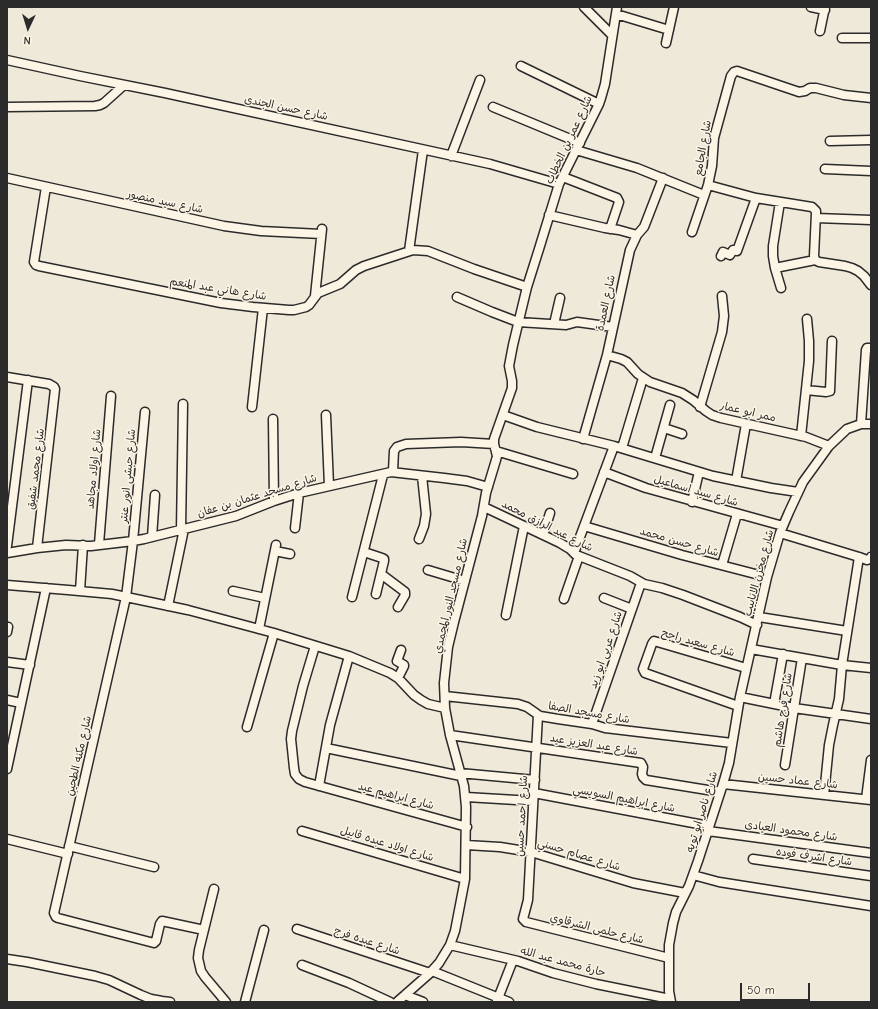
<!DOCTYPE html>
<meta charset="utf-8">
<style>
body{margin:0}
#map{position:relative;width:878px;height:1009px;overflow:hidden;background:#efe9da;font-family:"Comic Neue",sans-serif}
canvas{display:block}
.frame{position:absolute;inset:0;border:8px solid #2b2b2b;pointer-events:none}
.north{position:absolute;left:8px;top:8px;width:40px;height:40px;-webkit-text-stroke:3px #fcf5e5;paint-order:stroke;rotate:184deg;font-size:11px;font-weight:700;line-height:16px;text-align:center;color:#2b2b2b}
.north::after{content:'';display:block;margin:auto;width:14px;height:18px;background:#2b2b2b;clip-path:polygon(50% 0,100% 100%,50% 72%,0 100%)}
.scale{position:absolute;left:740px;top:983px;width:70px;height:18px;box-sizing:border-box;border:2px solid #2b2b2b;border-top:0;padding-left:5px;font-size:12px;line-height:14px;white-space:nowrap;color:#2b2b2b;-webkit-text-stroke:3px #fcf5e5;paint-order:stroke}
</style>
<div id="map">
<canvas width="878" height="1009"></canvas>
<div class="frame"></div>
<div class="north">N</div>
<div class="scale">50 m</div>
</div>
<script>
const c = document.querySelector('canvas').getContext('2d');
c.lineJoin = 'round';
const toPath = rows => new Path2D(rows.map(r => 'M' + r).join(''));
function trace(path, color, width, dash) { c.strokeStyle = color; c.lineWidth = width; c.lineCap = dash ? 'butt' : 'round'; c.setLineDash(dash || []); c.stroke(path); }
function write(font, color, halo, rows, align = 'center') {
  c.font = font + ' "Comic Neue","Playpen Sans Arabic",sans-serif'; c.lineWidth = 3; c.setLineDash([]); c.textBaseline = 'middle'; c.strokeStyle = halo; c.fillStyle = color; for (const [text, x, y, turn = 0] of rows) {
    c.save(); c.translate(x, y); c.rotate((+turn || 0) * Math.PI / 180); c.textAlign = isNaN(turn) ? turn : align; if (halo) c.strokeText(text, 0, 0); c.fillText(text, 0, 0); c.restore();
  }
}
const minor = toPath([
 [584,7,612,35],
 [811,7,825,10],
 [616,14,669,30],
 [820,31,825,7],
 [842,38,871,38],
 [666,43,674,7],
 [7,60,80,76,165,93,490,164,559,184],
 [521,66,599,104],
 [7,107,95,106,100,105,104,103,124,85],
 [493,107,580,143],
 [830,141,871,140],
 [576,150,637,168,704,195],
 [451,156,480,80],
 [825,169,871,171],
 [563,177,617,198,619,202,610,229],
 [7,178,224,226,261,231,321,234],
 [708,185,756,198,812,207,816,211,816,213,814,256,815,260,819,262,845,266,852,268,858,271,864,276,871,285],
 [46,187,34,262,36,265,39,266,221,303,253,307,289,310,294,310,306,307,309,305,318,293,340,284,356,270,364,266,413,250,428,251,474,269,527,287],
 [780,202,773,246,773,256,775,268,781,288],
 [549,215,605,228,619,230,637,235],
 [816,218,871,220],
 [692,232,708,185,712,166,714,138,731,76,734,72,737,71,799,92,805,91,810,88,816,88,844,95,871,98],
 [409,251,423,150],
 [721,256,723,252,730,255,733,250,737,251,756,198],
 [775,268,815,260],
 [315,296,322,229],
 [457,297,492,312,518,322,566,325,577,322,613,327],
 [554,324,560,298],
 [607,355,621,359,627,362,638,374,650,382,682,393,693,400,706,411,712,415,721,418,806,437,829,446],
 [7,377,49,384,54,387,55,389,37,548],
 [806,390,826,392,830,391,832,341],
 [252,407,263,308],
 [700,407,722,332,724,316,722,296],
 [145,412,133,541,126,597,54,913,56,917,58,918,154,943,156,941,160,924,162,921,204,930],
 [326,415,329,486],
 [503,415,537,427,614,446,713,476,771,488,798,492],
 [273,419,274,501],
 [861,424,866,350,867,348,871,348],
 [664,428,682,434],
 [801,436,809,361,809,341,807,319],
 [583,439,607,355,630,250,637,235,644,227,646,222,663,178],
 [622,448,643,378],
 [496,451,573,474],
 [655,458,670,405],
 [391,472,393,471,394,451,397,447,406,444,461,442,494,444],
 [604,472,646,488,783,526],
 [736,481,746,424],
 [692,502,699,472],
 [484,507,560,543,570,549,576,555,579,556,630,576,644,584,662,588,683,595,740,617,757,625],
 [584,526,682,555,767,577],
 [295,528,299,493],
 [181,530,183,404],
 [780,533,859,557,867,560,870,559,871,557],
 [543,535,550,513],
 [152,537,155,495],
 [419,539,424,526,426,514,422,476],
 [99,544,111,396],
 [7,546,28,380],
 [275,551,290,554],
 [364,552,382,558,384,559,384,561,376,594],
 [7,553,37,548,66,545,91,546,133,541,144,539,236,516,274,501,299,493,391,472,444,478,467,481,488,487],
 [574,553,614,446],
 [722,565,737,514],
 [428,570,465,581],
 [381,574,405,592,405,595,398,607],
 [7,585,68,590,112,594,188,610,274,633,349,656,390,673,398,678,414,695,421,700,428,704,445,708],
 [80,591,83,545],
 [233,591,265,598],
 [352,597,383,475],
 [604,598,632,609],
 [564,599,579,556],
 [168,606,184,529],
 [506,615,524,526],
 [759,617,847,631],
 [259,629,276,545],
 [7,632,8,627],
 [315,646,303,686,292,731,291,739,294,768,295,774,299,779,305,782,467,827],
 [751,649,842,665,871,668],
 [7,662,30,665],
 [398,678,404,666,404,665,397,661,401,650],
 [445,696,518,704,527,707,537,714,540,716,558,719,592,724,605,728,732,743],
 [740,697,794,708,871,719],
 [7,700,21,703],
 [774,704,783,654],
 [738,706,645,673,643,669,652,644,654,641,746,668],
 [538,715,528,900,523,919,526,922,669,958],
 [592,724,641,583],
 [247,727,274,633],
 [450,735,641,763,643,767,642,774,643,777,646,780,720,792],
 [326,748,461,776],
 [785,765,802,658],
 [7,769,46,588],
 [460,773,535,780],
 [723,784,871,800],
 [319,786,330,725,349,656],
 [534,793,709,826],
 [824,795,829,745,833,725,839,699,842,665,859,557],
 [466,797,533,801],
 [866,799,871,760],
 [302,831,465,879],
 [708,831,871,853],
 [7,839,68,854],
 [466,845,500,847,531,852,633,883,685,893],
 [69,846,154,867],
 [753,859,871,876],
 [693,875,719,882,871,906],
 [214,889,199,950,198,958,201,971,205,977,226,1002],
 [297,929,430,973],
 [450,945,518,961,553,973,596,984,670,999],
 [7,959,27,962,95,976,109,980,141,995,151,999,162,1001,170,1002],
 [302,965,349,983,390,1002],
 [432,971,509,1002],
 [405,995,423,1002],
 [497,1001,513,960],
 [245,1002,264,930],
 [397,1002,430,973,439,963,450,945,455,931,465,879,466,807,464,786,450,735,445,708,444,683,448,647,454,622,482,516,486,493,496,460,497,456,494,444,494,439,512,388,512,381,509,366,513,345,527,287,539,249,559,184,599,104,601,98,605,84,617,7],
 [671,1002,669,991,669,945,673,923,676,912,689,886,698,861,723,784,729,763,740,697,767,577,780,533,789,512,803,482,829,446,847,429,861,424,871,424]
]);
trace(minor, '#2b2b2b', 11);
trace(minor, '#fcf5e5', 8);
write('11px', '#2b2b2b', '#fcf5e5', [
 ["شارع حسن الجندى",286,108,12],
 ["شارع عمر بن الخطاب",569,140,-65],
 ["شارع الجامع",703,148,-80],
 ["شارع سيد منصور",165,202,12],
 ["شارع هاني عبد المنعم",218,289,9],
 ["شارع العمدة",606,303,-78],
 ["ممر ابو عمار",748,412,13],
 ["شارع محمد شفيق",36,469,-83],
 ["شارع اولاد مجاهد",94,469,-85],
 ["شارع حبشى انور عنتر",128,476,-85],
 ["شارع سيد اسماعيل",696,491,16],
 ["شارع مسجد عثمان بن عفان",257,496,-17],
 ["شارع عبد الرازق محمد",547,526,27],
 ["شارع حسن محمد",679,542,16],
 ["شارع مخزن الانابيب",759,573,-75],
 ["شارع مسجد النور المحمدي",451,596,-77],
 ["شارع سعيد راجح",698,643,16],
 ["شارع عربى ابو زيد",606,650,-71],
 ["شارع فرج هاشم",783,710,-81],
 ["شارع مسجد الصفا",589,713,10],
 ["شارع عبد العزيز عيد",594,745,9],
 ["شارع مكنه الطحين",79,756,-77],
 ["شارع عماد حسين",798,781,6],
 ["شارع ابراهيم عيد",396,796,15],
 ["شارع ابراهيم السويسي",624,799,11],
 ["شارع ناصر ابو تويه",702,812,-73],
 ["شارع احمد حسين",522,816,-87],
 ["شارع محمود العيادى",791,831,8],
 ["شارع اولاد عبده قابيل",387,844,17],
 ["شارع عصام حسني",579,855,17],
 ["شارع اشرف فوده",814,857,8],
 ["شارع حلمى الشرقاوي",597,929,14],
 ["شارع عبده فرج",367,941,18],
 ["حارة محمد عبد الله",563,962,15]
]);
</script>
